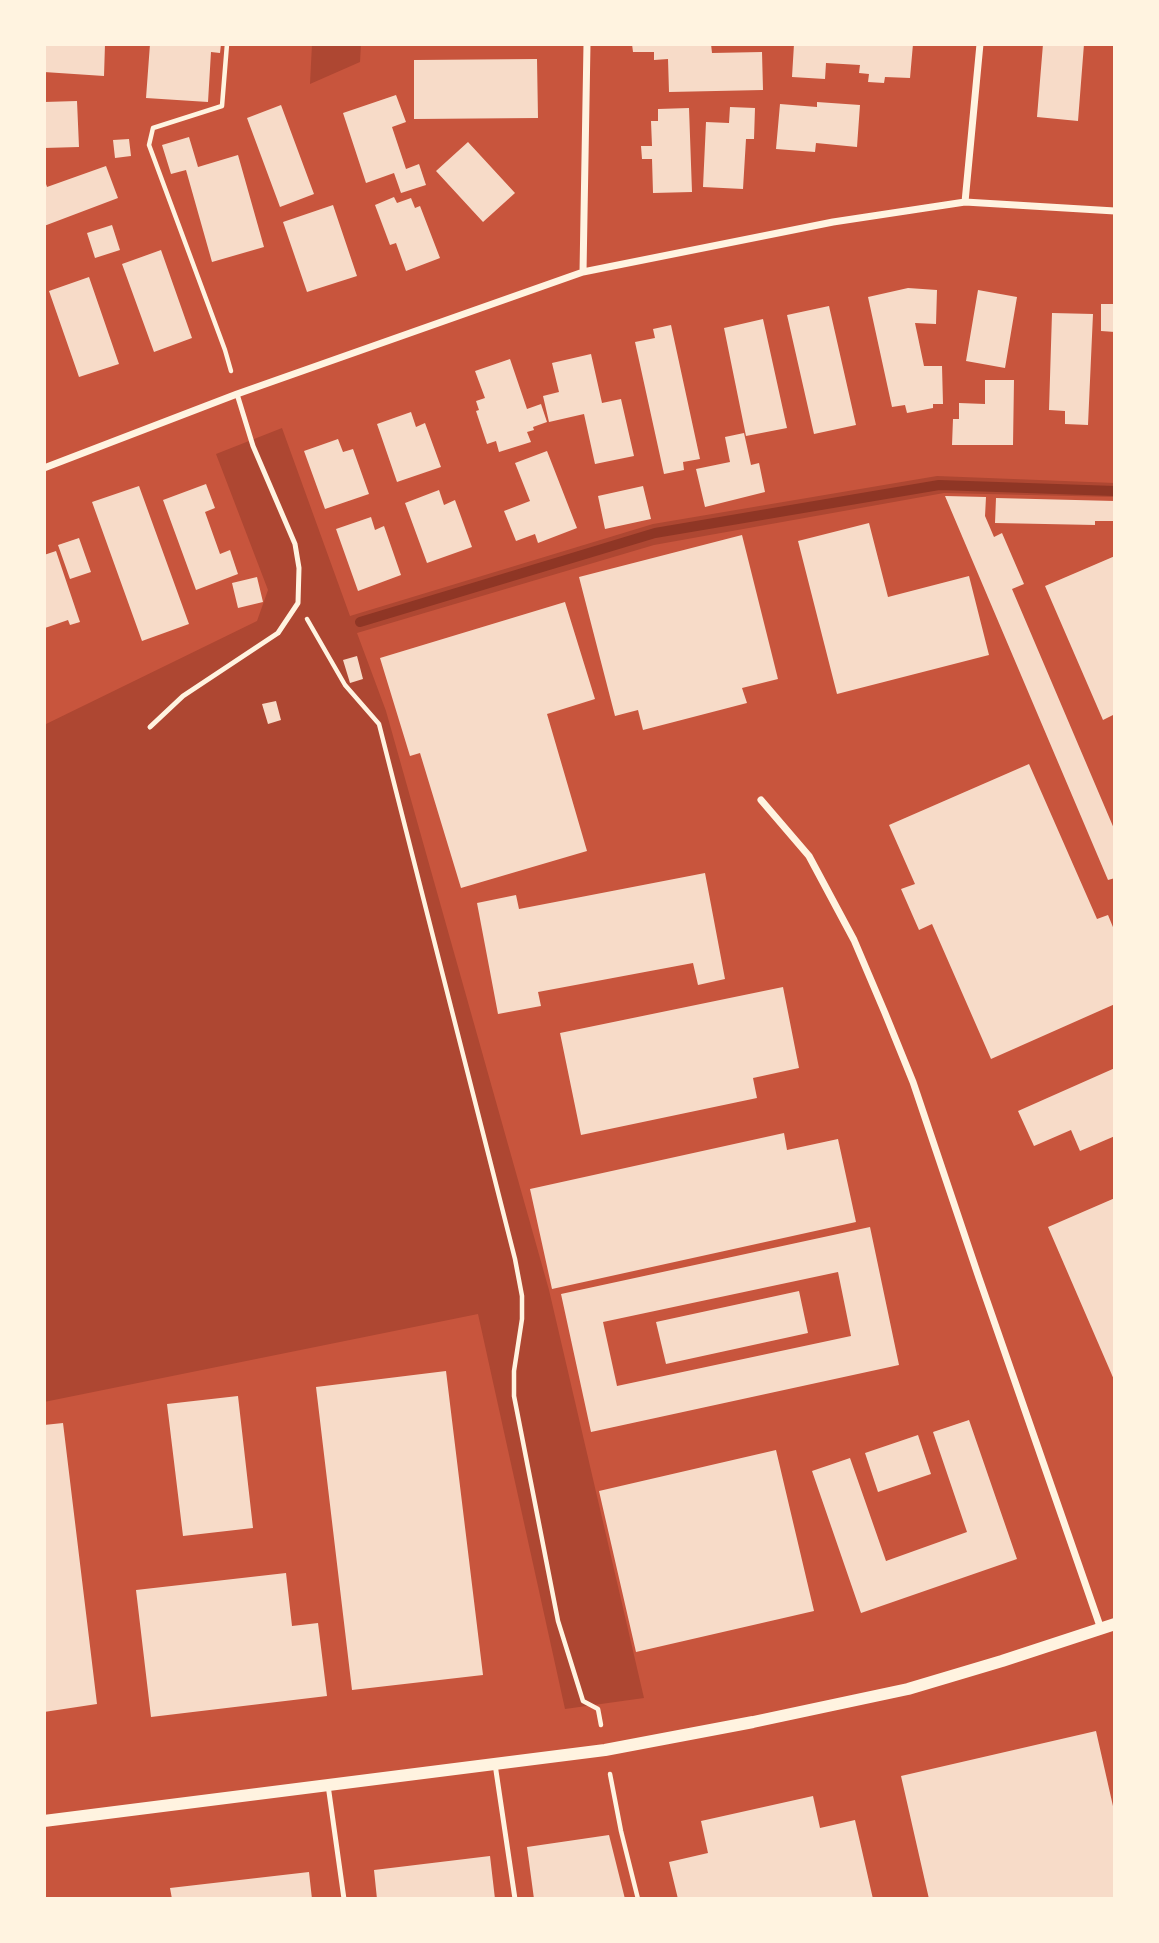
<!DOCTYPE html>
<style>
body{margin:0}
#map{position:relative;width:1159px;height:1943px;overflow:hidden;background:#c8553d;font-family:Quicksand,sans-serif}
canvas{display:block}
.frame{position:absolute;inset:0;border:46px solid #fff3e0;pointer-events:none}
</style>
<div id="map">
<canvas width="1159" height="1943"></canvas>
<div class="frame"></div>
</div>
<script>
const c = document.querySelector('canvas').getContext('2d');
c.lineJoin = 'round';
function fill(path, color) { c.fillStyle = color; c.fill(path, 'evenodd'); }
const toPath = rows => new Path2D(rows.map(r => 'M' + r).join(''));
function trace(path, color, width, dash) { c.strokeStyle = color; c.lineWidth = width; c.lineCap = dash ? 'butt' : 'round'; c.setLineDash(dash || []); c.stroke(path); }
fill(toPath([
 [312,44,361,44,360,62,310,84],
 [282,428,350,616,653,524,937,476,1115,483,1115,497,944,493,654,545,357,633,386,711,549,1290,644,1698,565,1709,478,1314,44,1402,44,725,257,621,268,590,216,454]
]), '#ae4732');
trace(toPath([
 [360,622,655,533,939,485,1115,491]
]), '#8f3625', 10);
fill(toPath([
 [44,44,105,44,104,76,44,72],
 [150,44,221,44,220,53,211,52,208,102,146,98],
 [632,44,711,44,712,53,762,52,763,90,669,92,668,59,654,60,654,52,633,52],
 [794,44,913,44,910,78,885,77,884,83,868,82,869,74,859,73,860,65,826,63,825,79,792,77],
 [1043,44,1084,44,1078,121,1037,117],
 [537,59,538,118,414,119,414,60],
 [396,95,406,122,392,127,406,169,419,164,426,185,401,193,394,173,366,183,343,113],
 [77,101,79,147,44,148,44,102],
 [817,102,860,105,857,147,816,143,815,152,776,149,780,104,817,107],
 [281,105,314,194,280,207,247,118],
 [730,107,755,108,754,139,746,139,743,189,703,187,706,122,729,123],
 [689,108,692,192,653,193,652,159,642,159,641,146,652,146,651,121,658,121,658,109],
 [189,137,198,167,238,155,264,247,212,262,186,170,171,174,162,145],
 [129,139,131,156,115,158,113,140],
 [468,142,515,193,483,222,436,171],
 [106,166,118,198,44,226,44,178,47,187],
 [394,197,397,203,411,198,415,208,420,206,440,258,406,271,396,243,390,245,375,205],
 [333,205,357,276,307,292,283,222],
 [112,225,120,250,95,258,87,233],
 [161,250,192,338,154,352,122,264],
 [89,277,119,364,79,377,49,291],
 [908,288,937,290,936,324,915,323,924,366,942,366,943,404,933,404,933,408,907,413,905,405,892,407,868,297],
 [978,290,1017,297,1005,368,966,361],
 [1101,304,1115,304,1115,332,1101,331],
 [829,306,856,425,814,434,787,315],
 [1052,313,1093,314,1088,425,1065,424,1065,411,1049,410],
 [763,319,787,428,746,436,724,328],
 [671,325,700,459,683,462,684,470,664,474,635,342,655,338,653,329],
 [591,354,602,403,621,399,634,456,595,464,584,414,549,422,543,396,559,392,552,363],
 [510,359,527,409,541,404,547,422,533,427,534,430,527,432,531,442,499,452,496,441,487,444,476,411,479,410,476,401,485,398,475,371],
 [985,380,1014,380,1013,445,952,445,953,419,959,419,959,403,985,404],
 [411,412,416,427,425,423,441,467,397,482,377,424],
 [744,433,751,465,759,463,765,492,705,507,696,469,730,462,725,437],
 [338,439,343,452,353,449,369,494,325,509,304,451],
 [547,451,577,528,538,543,535,534,516,541,504,511,530,501,515,463],
 [206,484,215,508,205,512,220,554,230,550,238,574,196,590,163,500],
 [139,486,189,624,142,641,92,502],
 [643,486,651,519,605,529,598,496],
 [439,490,444,505,455,500,472,547,427,563,405,503],
 [945,496,986,497,985,516,994,537,1002,533,1024,584,1012,589,1115,831,1115,878,1108,880],
 [996,498,1115,501,1115,521,1095,521,1095,525,995,523],
 [371,517,375,530,384,526,401,575,358,591,336,529],
 [869,523,888,597,969,576,989,655,837,694,798,541],
 [742,535,778,679,742,688,747,703,643,730,638,710,615,716,579,577],
 [79,538,91,572,70,579,58,545],
 [56,551,80,622,70,625,68,620,45,628,44,555],
 [1115,556,1115,714,1103,720,1045,586],
 [257,577,263,602,238,608,232,583],
 [565,602,595,699,547,714,587,851,461,888,420,753,410,756,380,658],
 [357,656,363,679,350,683,343,660],
 [276,701,281,720,268,724,262,704],
 [1029,764,1097,919,1108,915,1115,932,1115,1004,991,1059,932,924,919,930,901,889,915,884,889,825],
 [705,873,725,979,698,985,693,963,538,992,541,1006,498,1014,477,903,516,895,519,909],
 [783,987,799,1068,753,1078,757,1098,581,1135,560,1033],
 [1115,1068,1115,1136,1080,1151,1071,1130,1034,1146,1018,1111],
 [784,1133,787,1150,838,1139,856,1222,552,1289,530,1189],
 [1115,1198,1115,1382,1048,1227],
 [870,1227,899,1365,591,1432,561,1294],
 [838,1272,851,1336,617,1386,603,1322],
 [799,1291,808,1333,666,1364,656,1322],
 [446,1371,483,1675,352,1690,316,1387],
 [238,1396,253,1528,183,1536,167,1404],
 [969,1420,1017,1559,861,1613,812,1471,850,1458,886,1561,967,1532,933,1432],
 [63,1423,97,1704,44,1712,44,1425],
 [918,1435,931,1474,878,1492,865,1453],
 [776,1450,814,1611,636,1652,599,1491],
 [286,1573,292,1626,318,1623,327,1696,151,1717,136,1590],
 [1096,1731,1115,1815,1115,1899,929,1899,901,1776],
 [813,1796,820,1828,855,1820,873,1899,678,1899,669,1862,708,1853,701,1821],
 [609,1835,625,1899,534,1899,527,1847],
 [490,1856,495,1899,377,1899,374,1870],
 [309,1872,312,1899,172,1899,170,1888]
]), '#f7dbc8');
trace(toPath([
 [227,44,222,106,153,128,149,145,225,350,231,371],
 [307,619,345,685,379,724,515,1259,522,1296,522,1319,514,1371,514,1396,558,1621,583,1701,598,1709,601,1725],
 [610,1774,621,1831,638,1899]
]), '#fff3e0', 4.5);
trace(toPath([
 [150,727,183,696,278,633,298,603,299,568,295,544,253,446,237,394],
 [495,1764,515,1899],
 [328,1785,344,1899]
]), '#fff3e0', 5);
trace(toPath([
 [965,202,980,44],
 [583,272,587,44],
 [44,468,237,394,583,272,833,222,965,202,1115,211],
 [761,800,809,856,854,940,885,1013,913,1082,979,1278,1101,1629]
]), '#fff3e0', 7);
trace(toPath([
 [44,1821,605,1750,753,1722,908,1689,1002,1661,1115,1624]
]), '#fff3e0', 12);
</script>
